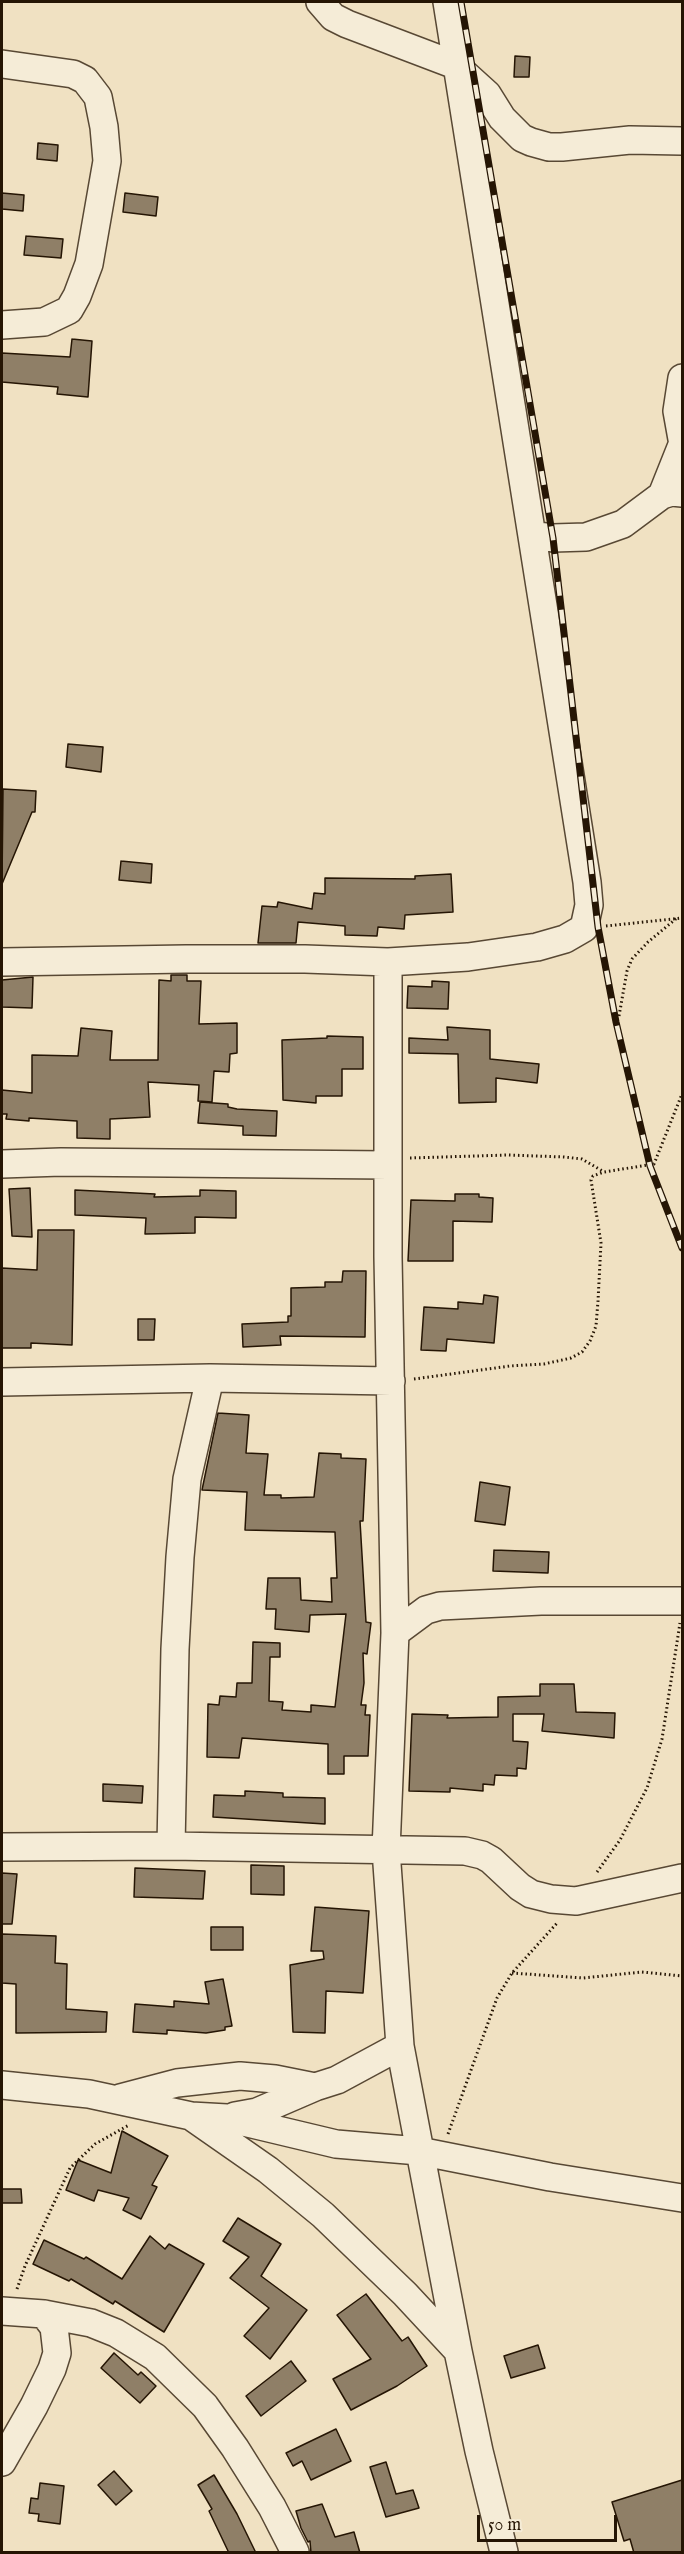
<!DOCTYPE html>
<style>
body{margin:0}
#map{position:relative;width:684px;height:2554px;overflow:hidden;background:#f0e1c2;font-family:"IM FELL English",serif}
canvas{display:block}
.frame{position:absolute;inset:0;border:3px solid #251504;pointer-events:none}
.scale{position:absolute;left:477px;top:2515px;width:140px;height:27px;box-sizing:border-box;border:3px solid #251504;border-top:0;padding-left:8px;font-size:18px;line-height:21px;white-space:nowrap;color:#251504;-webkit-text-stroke:4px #f5ecd7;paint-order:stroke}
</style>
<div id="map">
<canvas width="684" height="2554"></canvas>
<div class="frame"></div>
<div class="scale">50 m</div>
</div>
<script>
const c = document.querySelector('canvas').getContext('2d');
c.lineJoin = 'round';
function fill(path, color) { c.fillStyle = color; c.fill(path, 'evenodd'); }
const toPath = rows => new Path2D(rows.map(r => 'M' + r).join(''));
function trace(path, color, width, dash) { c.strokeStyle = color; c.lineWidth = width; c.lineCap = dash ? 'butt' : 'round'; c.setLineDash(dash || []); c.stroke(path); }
const building = toPath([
 [515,56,530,57,529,77,514,77,515,56],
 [38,143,58,145,57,161,37,159,38,143],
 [2,193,24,195,23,211,2,209,2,193],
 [125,193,158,197,156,216,123,212,125,193],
 [26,236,63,239,61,258,24,255,26,236],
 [72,339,92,341,88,397,57,394,58,387,2,382,2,353,70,357,72,339],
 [68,744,103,747,101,772,66,767,68,744],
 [3,789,36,791,35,812,32,812,2,884,3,789],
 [121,861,152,864,151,883,119,880,121,861],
 [451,874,453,912,405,915,404,929,378,927,377,936,345,935,345,926,298,922,296,943,258,943,262,906,277,907,278,902,312,909,314,893,325,894,325,878,415,879,415,876,451,874],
 [171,975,187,975,187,981,201,981,199,1024,237,1023,237,1053,230,1054,229,1072,214,1071,212,1102,198,1101,199,1085,148,1082,150,1117,110,1119,110,1139,77,1138,77,1121,29,1118,29,1121,6,1119,7,1114,2,1114,2,1090,32,1093,32,1055,78,1056,81,1028,112,1031,110,1060,158,1060,159,980,171,981,171,975],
 [33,977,32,1008,2,1007,2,980,33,977],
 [432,981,449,982,448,1009,407,1008,408,986,432,987,432,981],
 [447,1027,490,1030,490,1059,539,1064,537,1083,496,1078,496,1102,459,1103,458,1054,409,1053,409,1038,448,1040,447,1027],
 [327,1036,363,1037,363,1069,342,1069,342,1096,316,1096,316,1103,283,1100,282,1040,327,1038,327,1036],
 [200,1102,228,1104,228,1107,237,1109,277,1111,276,1136,243,1135,243,1126,198,1123,200,1102],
 [30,1188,32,1237,12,1236,9,1189,30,1188],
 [75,1190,155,1194,154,1197,200,1196,200,1190,236,1191,236,1218,195,1217,195,1233,145,1234,146,1218,75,1215,75,1190],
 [455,1194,479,1194,479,1197,493,1198,492,1222,453,1221,453,1261,408,1261,411,1200,455,1201,455,1194],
 [38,1230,74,1230,72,1345,31,1343,31,1348,2,1348,2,1268,37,1270,38,1230],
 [343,1271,366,1271,365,1337,280,1336,281,1345,243,1347,242,1324,288,1322,288,1316,291,1316,291,1288,325,1287,325,1282,342,1282,343,1271],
 [484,1295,498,1297,494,1343,447,1339,446,1351,421,1350,424,1307,458,1309,458,1302,483,1304,484,1295],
 [138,1319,155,1319,154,1340,138,1340,138,1319],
 [218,1413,249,1415,246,1453,268,1454,264,1495,281,1495,281,1498,314,1497,319,1453,341,1454,341,1458,366,1459,363,1521,360,1521,366,1622,371,1623,367,1654,363,1653,364,1683,361,1705,366,1705,365,1715,370,1715,368,1756,344,1756,344,1774,328,1774,328,1744,242,1738,239,1758,207,1757,208,1704,219,1705,220,1696,236,1697,237,1683,252,1683,253,1642,280,1643,280,1657,270,1657,269,1701,283,1702,282,1710,311,1712,311,1705,335,1707,346,1614,310,1615,309,1632,275,1629,276,1609,266,1609,268,1578,300,1578,301,1600,332,1602,331,1578,337,1578,335,1532,245,1530,247,1492,202,1490,218,1413],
 [480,1482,510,1487,505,1525,475,1521,480,1482],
 [494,1550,549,1552,548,1573,493,1571,494,1550],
 [540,1684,574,1684,576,1712,615,1713,614,1738,542,1731,544,1714,513,1714,513,1741,528,1742,526,1769,517,1768,517,1776,495,1775,494,1785,483,1784,483,1791,450,1788,450,1792,409,1791,412,1714,448,1715,447,1718,498,1717,498,1697,540,1696,540,1684],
 [103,1784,143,1786,142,1803,103,1801,103,1784],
 [245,1791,283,1793,283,1797,325,1798,325,1824,213,1817,214,1795,245,1796,245,1791],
 [251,1865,284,1866,284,1895,251,1894,251,1865],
 [135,1868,205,1871,203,1899,134,1897,135,1868],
 [2,1873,17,1874,12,1924,2,1924,2,1873],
 [315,1907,369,1911,363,1993,326,1991,325,2033,293,2032,290,1965,324,1959,323,1951,311,1951,315,1907],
 [211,1927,243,1927,243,1950,211,1950,211,1927],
 [2,1934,56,1936,55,1963,67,1964,66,2009,107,2012,106,2032,16,2033,16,1984,2,1983,2,1934],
 [223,1979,232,2026,225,2027,225,2030,206,2033,167,2030,167,2034,133,2032,135,2004,174,2007,174,2001,209,2004,205,1982,223,1979],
 [122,2131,168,2156,152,2185,157,2187,141,2219,123,2210,129,2198,98,2190,94,2201,66,2190,78,2160,111,2173,122,2131],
 [2,2189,21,2189,22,2203,2,2203,2,2189],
 [238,2218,281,2244,261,2276,307,2310,270,2359,244,2336,269,2308,230,2278,249,2257,223,2241,238,2218],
 [150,2236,165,2249,169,2244,204,2264,164,2332,115,2301,113,2304,71,2279,69,2281,33,2264,44,2240,84,2259,86,2257,122,2279,150,2236],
 [366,2294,402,2341,408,2337,427,2366,397,2386,351,2410,333,2379,371,2359,337,2315,366,2294],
 [538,2345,545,2368,511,2378,504,2356,538,2345],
 [114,2353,138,2375,141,2372,156,2386,140,2403,101,2368,114,2353],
 [291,2361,306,2381,261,2416,246,2396,291,2361],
 [336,2429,351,2461,311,2480,302,2461,293,2466,286,2453,336,2429],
 [386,2462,396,2494,413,2490,419,2508,386,2517,370,2467,386,2462],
 [114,2471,132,2491,116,2505,98,2485,114,2471],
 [214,2475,237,2514,256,2553,229,2553,209,2511,212,2509,198,2485,214,2475],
 [682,2480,682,2553,634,2553,630,2539,624,2541,612,2502,682,2480],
 [40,2483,64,2486,60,2524,38,2521,39,2514,29,2513,31,2498,38,2499,40,2483],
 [322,2504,335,2537,354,2532,360,2553,311,2553,310,2541,308,2542,301,2528,296,2511,322,2504]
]);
fill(building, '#8f7f67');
trace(building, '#251504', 1.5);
const minor = toPath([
 [320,2,333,17,347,24,455,65,487,94,502,118,522,138,531,142,549,147,562,147,630,140,682,141],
 [2,64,73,74,85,80,98,97,104,127,107,161,89,264,77,296,69,310,44,322,2,325],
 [682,378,677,411,682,439],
 [662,495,682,445],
 [533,535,553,538,586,537,623,524,662,495,672,492,682,493],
 [2,962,186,959,305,959,388,962,468,957,537,947,565,939,584,928,589,905,587,882,447,2],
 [388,962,388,1257,395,1633,386,1850,400,2046,458,2351,479,2451,504,2552],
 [2,1164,61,1162,388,1165],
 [2,1382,210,1378,391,1381],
 [395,1633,426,1610,440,1606,541,1601,682,1601],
 [171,1846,175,1649,180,1557,187,1479,210,1378],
 [2,1847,171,1846,465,1851,482,1855,491,1860,520,1887,531,1894,551,1899,576,1901,682,1878],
 [2,2085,89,2094,191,2116,227,2118,336,2144,419,2151,550,2177,682,2198],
 [120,2098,177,2083,240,2076,275,2079,315,2087,337,2080,400,2046],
 [235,2116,257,2112,315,2087],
 [192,2117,268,2170,323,2215,405,2294,458,2351],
 [2,2311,44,2314,91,2323,116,2333,155,2357,205,2406,235,2448,272,2507,295,2552],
 [2,2462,34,2406,52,2369,57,2353,54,2327,44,2314]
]);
trace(minor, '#584834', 30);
trace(toPath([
 [606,926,682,918],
 [619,1016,627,971,632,959,648,942,677,918],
 [410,1158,508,1155,564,1157,582,1159,604,1172],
 [414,1379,510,1366,544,1364,571,1358,582,1352,590,1341,596,1326,598,1301,601,1243,591,1180,593,1176,604,1172,654,1164,682,1094],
 [597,1872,620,1840,647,1788,662,1739,680,1623],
 [512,1973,583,1978,642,1972,682,1976],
 [448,2134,497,1998,512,1973,558,1922],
 [17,2289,25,2266,70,2168,95,2144,129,2125]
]), '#251504', 3, [1.5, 3]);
trace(minor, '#f5ecd7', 27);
const rail = toPath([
 [461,2,553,538,598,927,616,1022,650,1166,682,1248]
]);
trace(rail, '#251504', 7);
trace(rail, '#f5ecd7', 4.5, [14]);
</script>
